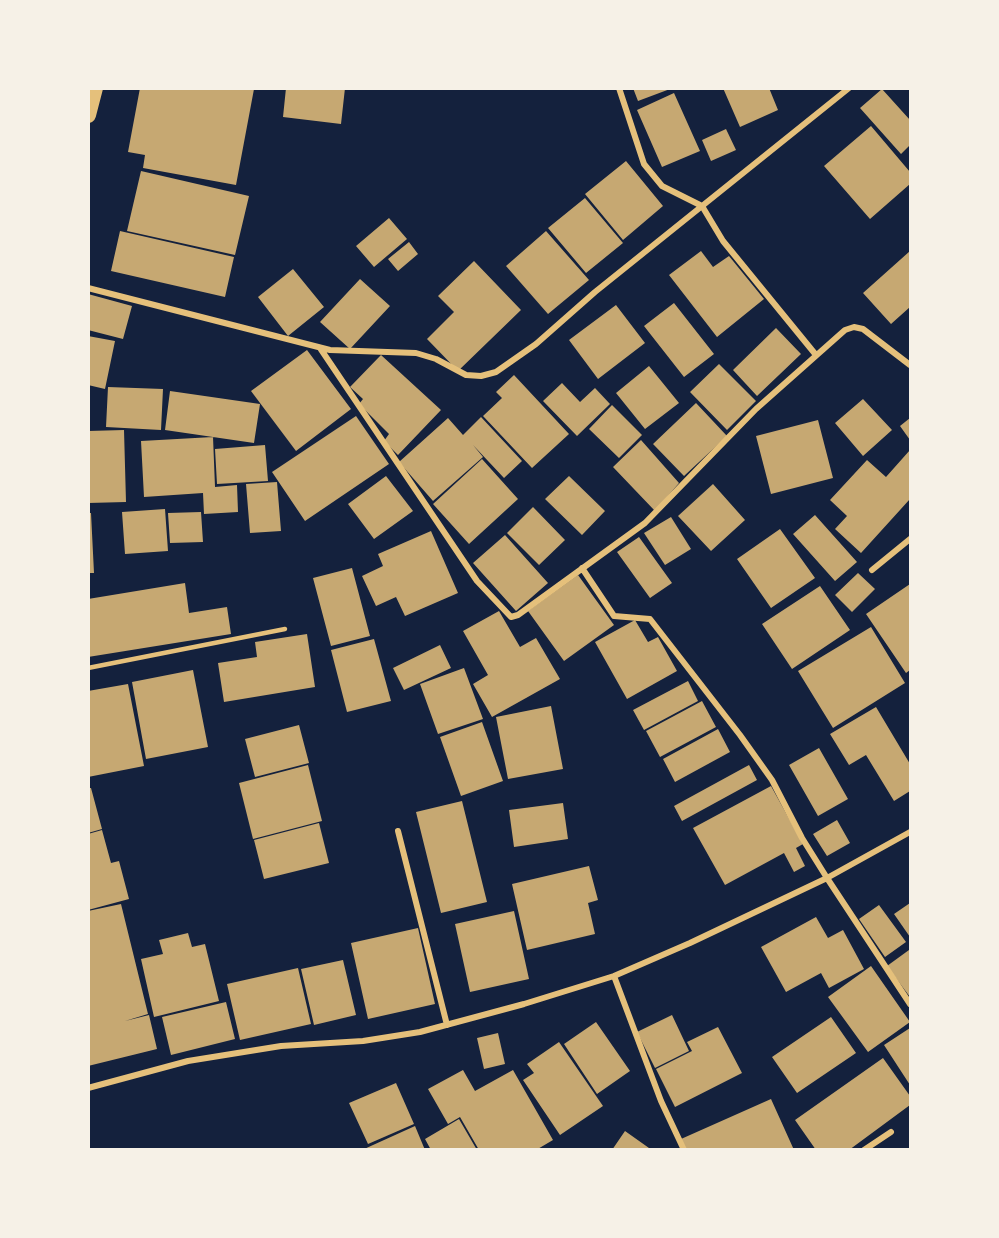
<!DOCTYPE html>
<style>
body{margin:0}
#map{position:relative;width:999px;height:1238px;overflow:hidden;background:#14213d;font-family:Manrope,sans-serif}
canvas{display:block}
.frame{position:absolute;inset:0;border:90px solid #f6f1e7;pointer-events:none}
</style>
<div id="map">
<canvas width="999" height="1238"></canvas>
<div class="frame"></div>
</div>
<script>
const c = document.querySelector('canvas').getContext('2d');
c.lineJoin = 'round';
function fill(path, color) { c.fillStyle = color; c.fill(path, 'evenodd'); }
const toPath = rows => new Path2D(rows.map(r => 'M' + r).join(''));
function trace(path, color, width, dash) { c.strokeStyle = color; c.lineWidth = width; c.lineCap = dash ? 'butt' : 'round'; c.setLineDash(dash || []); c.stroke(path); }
fill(toPath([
 [140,88,254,89,236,185,143,168,145,155,128,152],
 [286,88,345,88,341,124,283,117],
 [633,88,670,88,670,89,638,101],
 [723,88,769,88,778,110,740,127],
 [882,89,910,120,910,145,901,154,860,108],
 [674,93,700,151,662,167,637,110],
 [871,126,910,172,910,184,870,219,824,166],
 [726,129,736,150,711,161,702,140],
 [626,161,663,206,623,240,585,194],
 [141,171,249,196,235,255,127,231],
 [585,198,623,243,586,273,548,228],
 [389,218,407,239,374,267,356,246],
 [120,231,234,257,225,297,111,271],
 [546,231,589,280,548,314,506,266],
 [409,242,418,254,398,271,388,259],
 [701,251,713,267,729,256,764,299,717,337,669,275],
 [910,251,910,307,891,324,863,293],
 [474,261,521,310,458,371,427,339,454,312,438,296],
 [293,269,324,307,288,336,258,297],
 [360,279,390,306,350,349,320,322],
 [88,294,132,306,123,339,88,330],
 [674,303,714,354,684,377,644,326],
 [616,305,645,343,598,379,569,340],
 [776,328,801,354,757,396,733,370],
 [88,336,115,341,105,389,88,385],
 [307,350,351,409,296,451,251,391],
 [381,355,441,410,398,455,384,441,389,434,359,404,363,399,350,387],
 [719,364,756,401,727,430,690,392],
 [649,366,679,403,645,429,616,393],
 [514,375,569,434,532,468,483,416,502,398,496,392],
 [562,383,580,402,595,388,610,404,577,436,543,401],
 [108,387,163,389,161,430,106,427],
 [170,391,260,404,254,443,165,430],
 [863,399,892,430,863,456,835,423],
 [696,403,727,436,684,476,653,444],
 [612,405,642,435,619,458,589,429],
 [356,416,389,464,305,521,272,472],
 [481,417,522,461,504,478,473,445,483,457,433,501,399,462,448,418,463,435],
 [910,418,910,440,900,426],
 [818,420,833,478,771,494,756,436],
 [124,430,126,502,88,503,88,431],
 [213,437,215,487,237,485,238,512,204,514,203,493,144,497,141,441],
 [641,440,679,483,655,511,613,467],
 [265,445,268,481,217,484,215,449],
 [910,450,910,499,861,553,835,529,847,516,830,500,867,460,886,477],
 [482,459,518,499,469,544,433,504],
 [386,476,413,511,374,539,348,504],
 [569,476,605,511,582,535,545,499],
 [277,482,281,531,250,533,246,484],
 [713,484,745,520,711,551,678,516],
 [533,507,565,540,539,565,507,533],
 [165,509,168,551,125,554,122,512],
 [201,512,203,542,170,543,168,513],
 [88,513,91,513,94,573,88,573],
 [815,515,857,562,835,581,793,534],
 [671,517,691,549,665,565,644,533],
 [780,529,815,578,771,608,737,559],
 [431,531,458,593,405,616,396,597,376,606,362,576,383,566,378,554],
 [505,535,548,583,516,611,473,563],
 [639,537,672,583,650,598,617,552],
 [352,568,370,636,331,646,313,578],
 [858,573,875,589,852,612,835,595],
 [578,575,614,625,564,661,528,611],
 [185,583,189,613,227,607,231,634,88,657,88,599],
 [910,584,910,670,906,673,866,614],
 [820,586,850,630,792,669,762,624],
 [499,611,520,647,536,638,560,679,492,717,473,684,488,675,463,631],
 [635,620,648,642,658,637,677,671,627,699,595,642],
 [871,627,905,683,833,728,798,671],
 [307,634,315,687,224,702,218,663,257,657,255,642],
 [374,639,391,701,347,712,331,650],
 [440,645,451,668,404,690,393,668],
 [464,668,483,719,438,734,420,684],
 [193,670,208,747,146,759,132,682],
 [688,681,698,701,644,730,633,710],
 [128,684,144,766,88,777,88,691],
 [702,701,716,727,660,757,646,731],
 [551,706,563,769,508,779,496,717],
 [876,707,910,764,910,791,894,801,866,755,849,765,830,734],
 [482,722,503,781,461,796,440,737],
 [299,725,309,763,255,777,245,739],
 [718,729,730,752,675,782,663,759],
 [819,748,848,799,818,816,789,765],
 [308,765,322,821,253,839,239,783],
 [749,765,757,780,682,821,674,806],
 [771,786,803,844,796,848,805,866,794,872,784,853,725,885,693,828],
 [88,788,91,788,102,829,88,833],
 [462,801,487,902,441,913,416,812],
 [563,803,568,839,514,847,509,810],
 [837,820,850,843,827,856,813,834],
 [319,823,329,863,264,879,254,840],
 [102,830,111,863,119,861,129,899,88,910,88,834],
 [589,866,598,900,588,903,595,934,527,950,512,884],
 [910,903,910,937,894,914],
 [121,904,148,1014,125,1021,149,1015,157,1049,88,1066,88,911],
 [879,905,906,942,885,957,859,919],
 [514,911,529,979,470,992,455,924],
 [816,917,828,938,843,930,864,969,829,988,821,973,786,992,761,947],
 [418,928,435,1004,368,1019,351,943],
 [188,933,192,947,205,944,219,1001,154,1017,141,959,163,954,159,940],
 [909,950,910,953,910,997,887,966],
 [343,960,356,1015,314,1025,301,969],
 [871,966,910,1022,868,1052,828,997],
 [298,968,311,1024,240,1040,227,984],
 [226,1002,235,1039,171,1055,162,1017],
 [672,1015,689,1051,655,1068,637,1032],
 [831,1017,856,1053,797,1093,772,1057],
 [596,1022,630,1071,597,1094,564,1044],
 [718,1027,742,1073,675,1107,656,1069,692,1051,687,1042],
 [910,1028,910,1085,884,1045],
 [498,1033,505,1064,484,1069,477,1038],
 [559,1042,603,1106,560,1135,523,1080,534,1073,527,1064],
 [883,1058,910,1096,910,1105,849,1150,816,1150,795,1120],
 [463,1070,475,1091,513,1070,553,1140,536,1150,479,1150,460,1117,448,1124,428,1089],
 [396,1083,414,1124,368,1144,349,1103],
 [771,1099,794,1150,686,1150,681,1139],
 [459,1119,477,1150,431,1150,425,1139],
 [415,1126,425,1150,362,1150],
 [625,1131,649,1148,648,1150,612,1150]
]), '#c6a872');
trace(toPath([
 [88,668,285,629]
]), '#e5c07b', 4.5);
trace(toPath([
 [619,88,644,164,662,186,702,206,723,241,816,355],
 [88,288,330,350,416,353,436,359,466,375,481,376,496,372,536,344,595,292,849,88],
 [320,348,477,581,511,617,518,615,645,523,756,409,845,330,854,327,863,329,910,365],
 [582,568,614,616,650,619,740,735,772,780,802,838,827,878,910,1004],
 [872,570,910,539],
 [398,831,447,1025],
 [614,976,661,1101,684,1150],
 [88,1088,188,1061,281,1046,363,1041,420,1032,524,1004,614,976,690,943,827,878,910,832],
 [864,1150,891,1132]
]), '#e5c07b', 6);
trace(toPath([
 [88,115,95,88]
]), '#e5c07b', 16);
</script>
